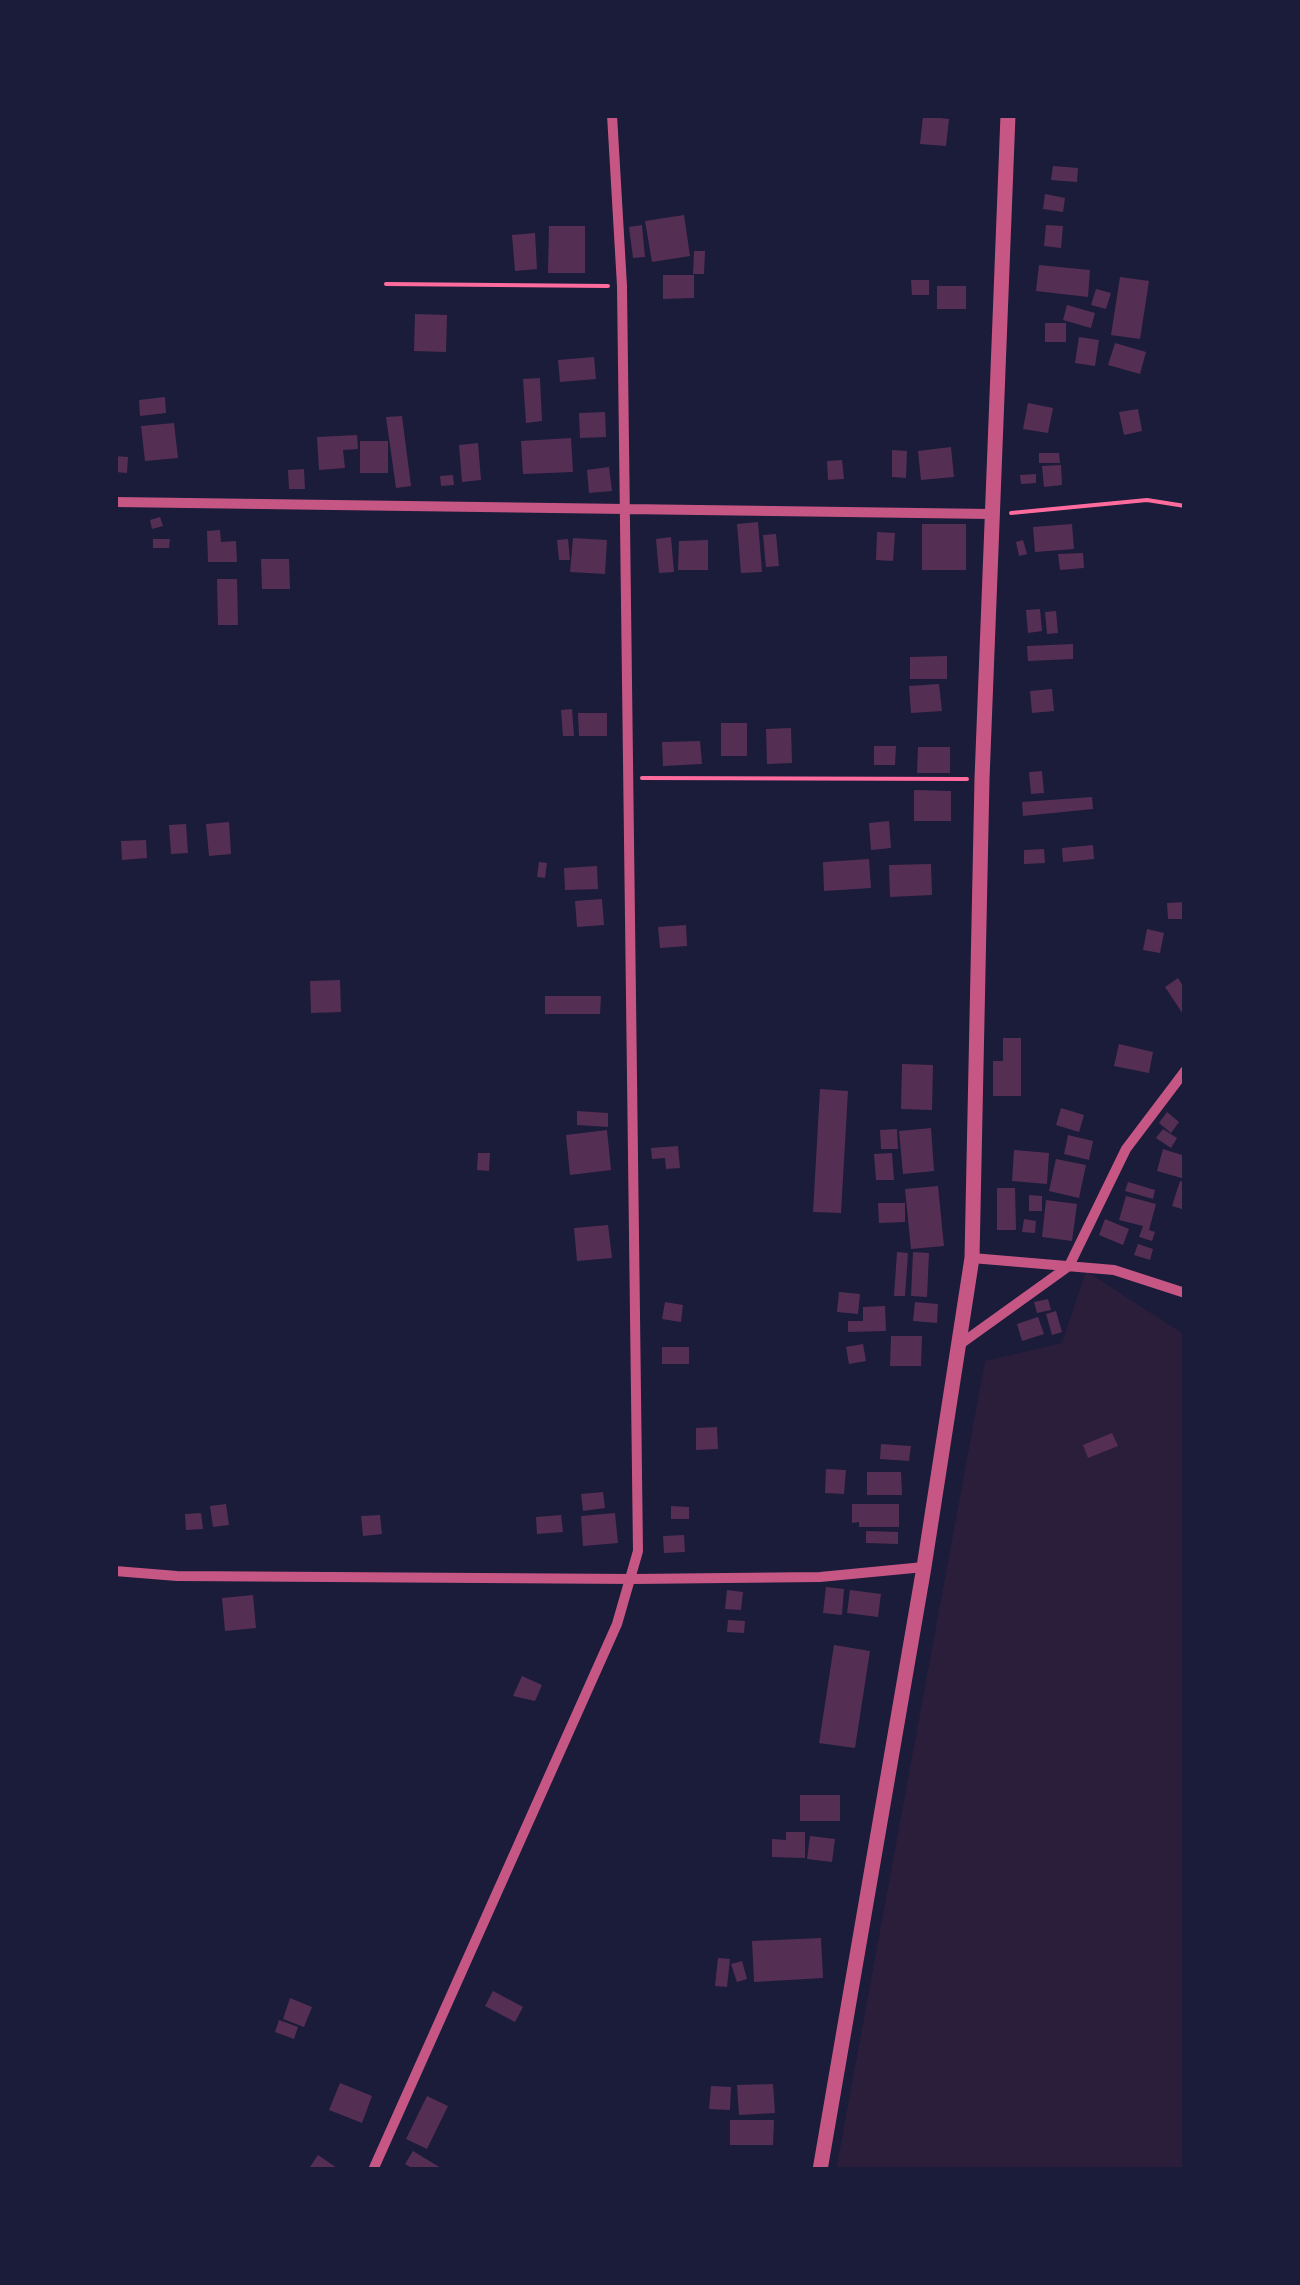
<!DOCTYPE html>
<style>
body{margin:0}
#map{position:relative;width:1300px;height:2285px;overflow:hidden;background:#1b1b3a;font-family:Bitter,serif}
canvas{display:block}
.frame{position:absolute;inset:0;border:118px solid #1b1b3a;pointer-events:none}
</style>
<div id="map">
<canvas width="1300" height="2285"></canvas>
<div class="frame"></div>
</div>
<script>
const c = document.querySelector('canvas').getContext('2d');
c.lineJoin = 'round';
function fill(path, color) { c.fillStyle = color; c.fill(path, 'evenodd'); }
const toPath = rows => new Path2D(rows.map(r => 'M' + r).join(''));
function trace(path, color, width, dash) { c.strokeStyle = color; c.lineWidth = width; c.lineCap = dash ? 'butt' : 'round'; c.setLineDash(dash || []); c.stroke(path); }
fill(toPath([
 [1086,1271,1185,1335,1185,2170,836,2170,985,1361,1062,1343]
]), '#2a1e3b');
fill(toPath([
 [923,116,949,119,946,146,920,144],
 [1053,166,1078,168,1077,182,1051,180],
 [1045,194,1065,198,1063,212,1043,209],
 [684,215,690,256,652,262,645,221],
 [642,225,645,257,633,258,629,227],
 [1046,225,1063,226,1061,248,1044,246],
 [549,226,585,226,585,273,548,273],
 [535,233,537,269,515,271,512,235],
 [694,251,705,251,704,274,693,274],
 [1039,265,1090,270,1088,297,1036,291],
 [663,275,694,275,694,298,663,299],
 [1120,277,1149,281,1140,339,1111,335],
 [911,280,929,280,929,295,912,295],
 [937,286,966,286,966,309,937,309],
 [1096,289,1111,293,1106,309,1091,305],
 [1067,305,1095,313,1091,328,1063,320],
 [415,314,447,315,446,352,414,351],
 [1045,323,1066,323,1066,342,1045,342],
 [1079,337,1099,340,1095,366,1075,363],
 [1115,343,1146,352,1140,374,1108,365],
 [594,357,596,379,560,382,558,360],
 [540,378,542,421,526,423,523,379],
 [165,397,166,413,140,416,139,400],
 [1028,403,1053,408,1048,433,1023,429],
 [1138,409,1142,431,1124,435,1119,412],
 [605,412,606,437,580,438,579,413],
 [402,416,411,486,396,488,386,417],
 [174,423,178,458,145,461,141,426],
 [357,435,358,449,343,450,345,468,319,470,317,437],
 [571,438,573,472,523,474,521,441],
 [360,441,388,441,388,473,360,473],
 [478,443,481,480,462,482,459,445],
 [951,447,954,477,921,480,918,451],
 [892,450,907,451,906,478,892,477],
 [1039,453,1059,453,1060,463,1039,463],
 [115,456,128,457,127,473,115,472],
 [842,460,844,479,828,480,827,461],
 [1061,465,1062,485,1044,487,1042,466],
 [609,467,612,491,589,493,587,470],
 [304,469,305,489,289,489,288,470],
 [1036,474,1036,483,1021,484,1020,475],
 [453,475,454,485,441,486,440,476],
 [160,517,163,526,152,529,150,520],
 [758,522,762,572,741,573,737,524],
 [922,524,966,524,966,570,922,570],
 [1072,524,1074,549,1035,552,1033,527],
 [220,530,221,542,236,541,237,562,208,562,207,531],
 [877,532,895,533,893,561,876,560],
 [776,534,779,566,766,567,763,535],
 [671,537,674,572,659,573,656,539],
 [573,538,607,540,605,574,570,572],
 [153,539,170,539,169,548,153,548],
 [568,539,570,560,559,560,557,540],
 [708,540,708,570,678,570,679,541],
 [1023,540,1027,554,1019,556,1016,542],
 [1083,553,1084,568,1060,570,1058,554],
 [261,559,289,559,290,589,262,589],
 [217,579,237,579,238,625,218,625],
 [1040,609,1042,631,1028,633,1026,610],
 [1056,611,1058,633,1047,634,1045,612],
 [1073,644,1073,659,1028,661,1027,646],
 [947,656,947,679,910,679,910,657],
 [939,684,942,711,911,713,909,686],
 [1052,689,1054,711,1032,713,1030,691],
 [572,709,574,736,563,736,561,710],
 [578,713,607,713,607,736,579,736],
 [721,723,747,723,747,756,721,756],
 [791,728,792,763,767,764,766,729],
 [700,741,702,764,663,766,662,742],
 [874,746,896,746,895,765,874,765],
 [918,747,950,747,950,773,917,773],
 [1042,771,1044,793,1031,794,1029,772],
 [914,790,951,791,951,821,914,821],
 [1092,797,1093,809,1023,816,1022,802],
 [889,821,891,848,871,850,869,823],
 [229,822,231,854,209,856,206,824],
 [186,824,188,853,171,854,169,825],
 [146,840,147,858,122,860,121,841],
 [1093,845,1094,859,1063,862,1062,848],
 [1044,849,1045,863,1024,864,1024,850],
 [869,859,871,888,824,891,823,862],
 [539,862,547,863,545,878,537,877],
 [931,864,932,895,890,897,889,865],
 [597,866,598,889,565,890,564,868],
 [602,899,604,925,577,927,575,901],
 [1185,902,1185,919,1168,919,1167,903],
 [686,925,687,946,660,948,658,927],
 [1147,929,1164,933,1160,953,1143,950],
 [1178,978,1185,989,1185,1017,1165,987],
 [340,980,341,1012,311,1013,310,981],
 [545,996,601,996,600,1014,545,1014],
 [1003,1038,1021,1038,1021,1096,993,1096,993,1061,1003,1061],
 [1119,1044,1153,1052,1149,1073,1114,1066],
 [902,1064,933,1065,932,1110,901,1109],
 [820,1089,848,1091,841,1213,813,1212],
 [1061,1108,1084,1115,1079,1132,1056,1125],
 [577,1111,608,1113,608,1127,577,1125],
 [1167,1112,1179,1122,1171,1133,1159,1123],
 [931,1128,934,1171,903,1174,899,1131],
 [897,1129,898,1149,881,1149,880,1130],
 [1163,1129,1177,1138,1171,1148,1156,1138],
 [607,1130,611,1170,570,1175,566,1135],
 [1068,1135,1093,1141,1089,1160,1064,1154],
 [678,1146,680,1168,666,1169,665,1158,652,1159,651,1148],
 [1163,1149,1185,1156,1185,1179,1157,1171],
 [1014,1150,1049,1153,1047,1184,1012,1181],
 [478,1153,490,1153,489,1171,477,1170],
 [892,1153,894,1180,876,1180,874,1154],
 [1056,1159,1086,1165,1079,1198,1049,1191],
 [1180,1181,1185,1182,1185,1210,1172,1206],
 [1128,1182,1155,1190,1153,1199,1125,1191],
 [938,1186,944,1246,911,1249,905,1189],
 [997,1188,1015,1188,1016,1230,997,1230],
 [1029,1195,1042,1196,1042,1211,1029,1211],
 [1126,1196,1156,1204,1149,1230,1155,1232,1152,1241,1139,1237,1143,1226,1119,1220],
 [1046,1200,1077,1204,1072,1241,1042,1237],
 [878,1203,905,1203,905,1222,879,1223],
 [1024,1219,1036,1221,1035,1233,1022,1232],
 [1105,1219,1129,1229,1123,1245,1099,1235],
 [608,1225,612,1258,577,1261,574,1228],
 [1138,1244,1153,1249,1150,1260,1134,1255],
 [897,1252,908,1253,905,1296,894,1296],
 [913,1252,929,1253,927,1297,911,1296],
 [839,1292,860,1294,858,1314,837,1312],
 [1048,1299,1051,1310,1037,1313,1034,1302],
 [665,1302,683,1305,681,1322,662,1319],
 [915,1302,938,1304,937,1323,913,1321],
 [885,1306,886,1331,848,1332,848,1321,863,1321,863,1307],
 [1056,1311,1062,1332,1052,1335,1046,1314],
 [1038,1317,1044,1334,1022,1341,1017,1324],
 [891,1336,922,1336,921,1366,890,1366],
 [863,1344,866,1361,849,1364,846,1347],
 [662,1347,689,1347,689,1364,662,1364],
 [717,1427,718,1449,696,1450,696,1428],
 [1112,1433,1118,1446,1088,1458,1083,1445],
 [881,1444,911,1446,909,1461,880,1459],
 [826,1469,846,1470,844,1494,825,1493],
 [867,1472,901,1472,902,1495,867,1495],
 [603,1492,605,1508,583,1511,581,1494],
 [226,1504,229,1525,213,1527,210,1506],
 [852,1504,899,1504,899,1527,859,1527,859,1522,852,1523],
 [671,1506,689,1507,689,1519,671,1519],
 [201,1513,203,1529,186,1530,185,1514],
 [615,1513,618,1543,583,1546,581,1516],
 [380,1515,382,1534,363,1536,361,1516],
 [561,1515,563,1532,537,1534,536,1517],
 [866,1531,898,1532,898,1544,866,1543],
 [684,1535,685,1552,664,1553,663,1536],
 [826,1587,844,1589,842,1615,823,1613],
 [727,1590,743,1592,741,1610,725,1609],
 [850,1590,881,1594,878,1617,847,1613],
 [253,1595,256,1628,225,1631,222,1598],
 [728,1620,745,1621,744,1633,727,1632],
 [834,1645,870,1651,855,1748,819,1743],
 [522,1676,542,1685,535,1701,513,1696],
 [800,1795,840,1795,840,1821,800,1821],
 [786,1832,805,1832,805,1858,772,1857,772,1839,786,1840],
 [810,1836,835,1839,832,1862,807,1859],
 [821,1938,823,1978,754,1982,752,1941],
 [718,1958,730,1959,727,1987,715,1986],
 [742,1961,747,1979,737,1982,731,1964],
 [493,1991,523,2007,515,2022,485,2006],
 [290,1998,312,2007,304,2027,283,2019],
 [279,2020,298,2027,294,2039,275,2032],
 [340,2083,372,2096,362,2123,329,2110],
 [773,2084,775,2113,739,2115,737,2085],
 [711,2086,731,2087,730,2110,709,2109],
 [427,2096,448,2106,427,2149,406,2139],
 [730,2120,774,2120,773,2145,730,2145],
 [413,2151,444,2170,415,2170,405,2164],
 [318,2155,340,2170,308,2170]
]), '#542f53');
trace(toPath([
 [386,284,608,286],
 [1011,513,1147,500,1185,506],
 [642,778,967,779]
]), '#ff6b9d', 4);
trace(toPath([
 [115,502,991,514],
 [972,1258,1114,1270,1185,1293],
 [959,1345,1069,1266,1126,1149,1185,1071],
 [115,1571,177,1576,633,1579,820,1577,924,1567],
 [373,2170,617,1624,638,1551,622,286,612,115]
]), '#c65784', 10);
trace(toPath([
 [820,2170,924,1567,972,1258,982,779,1008,115]
]), '#c65784', 15);
</script>
